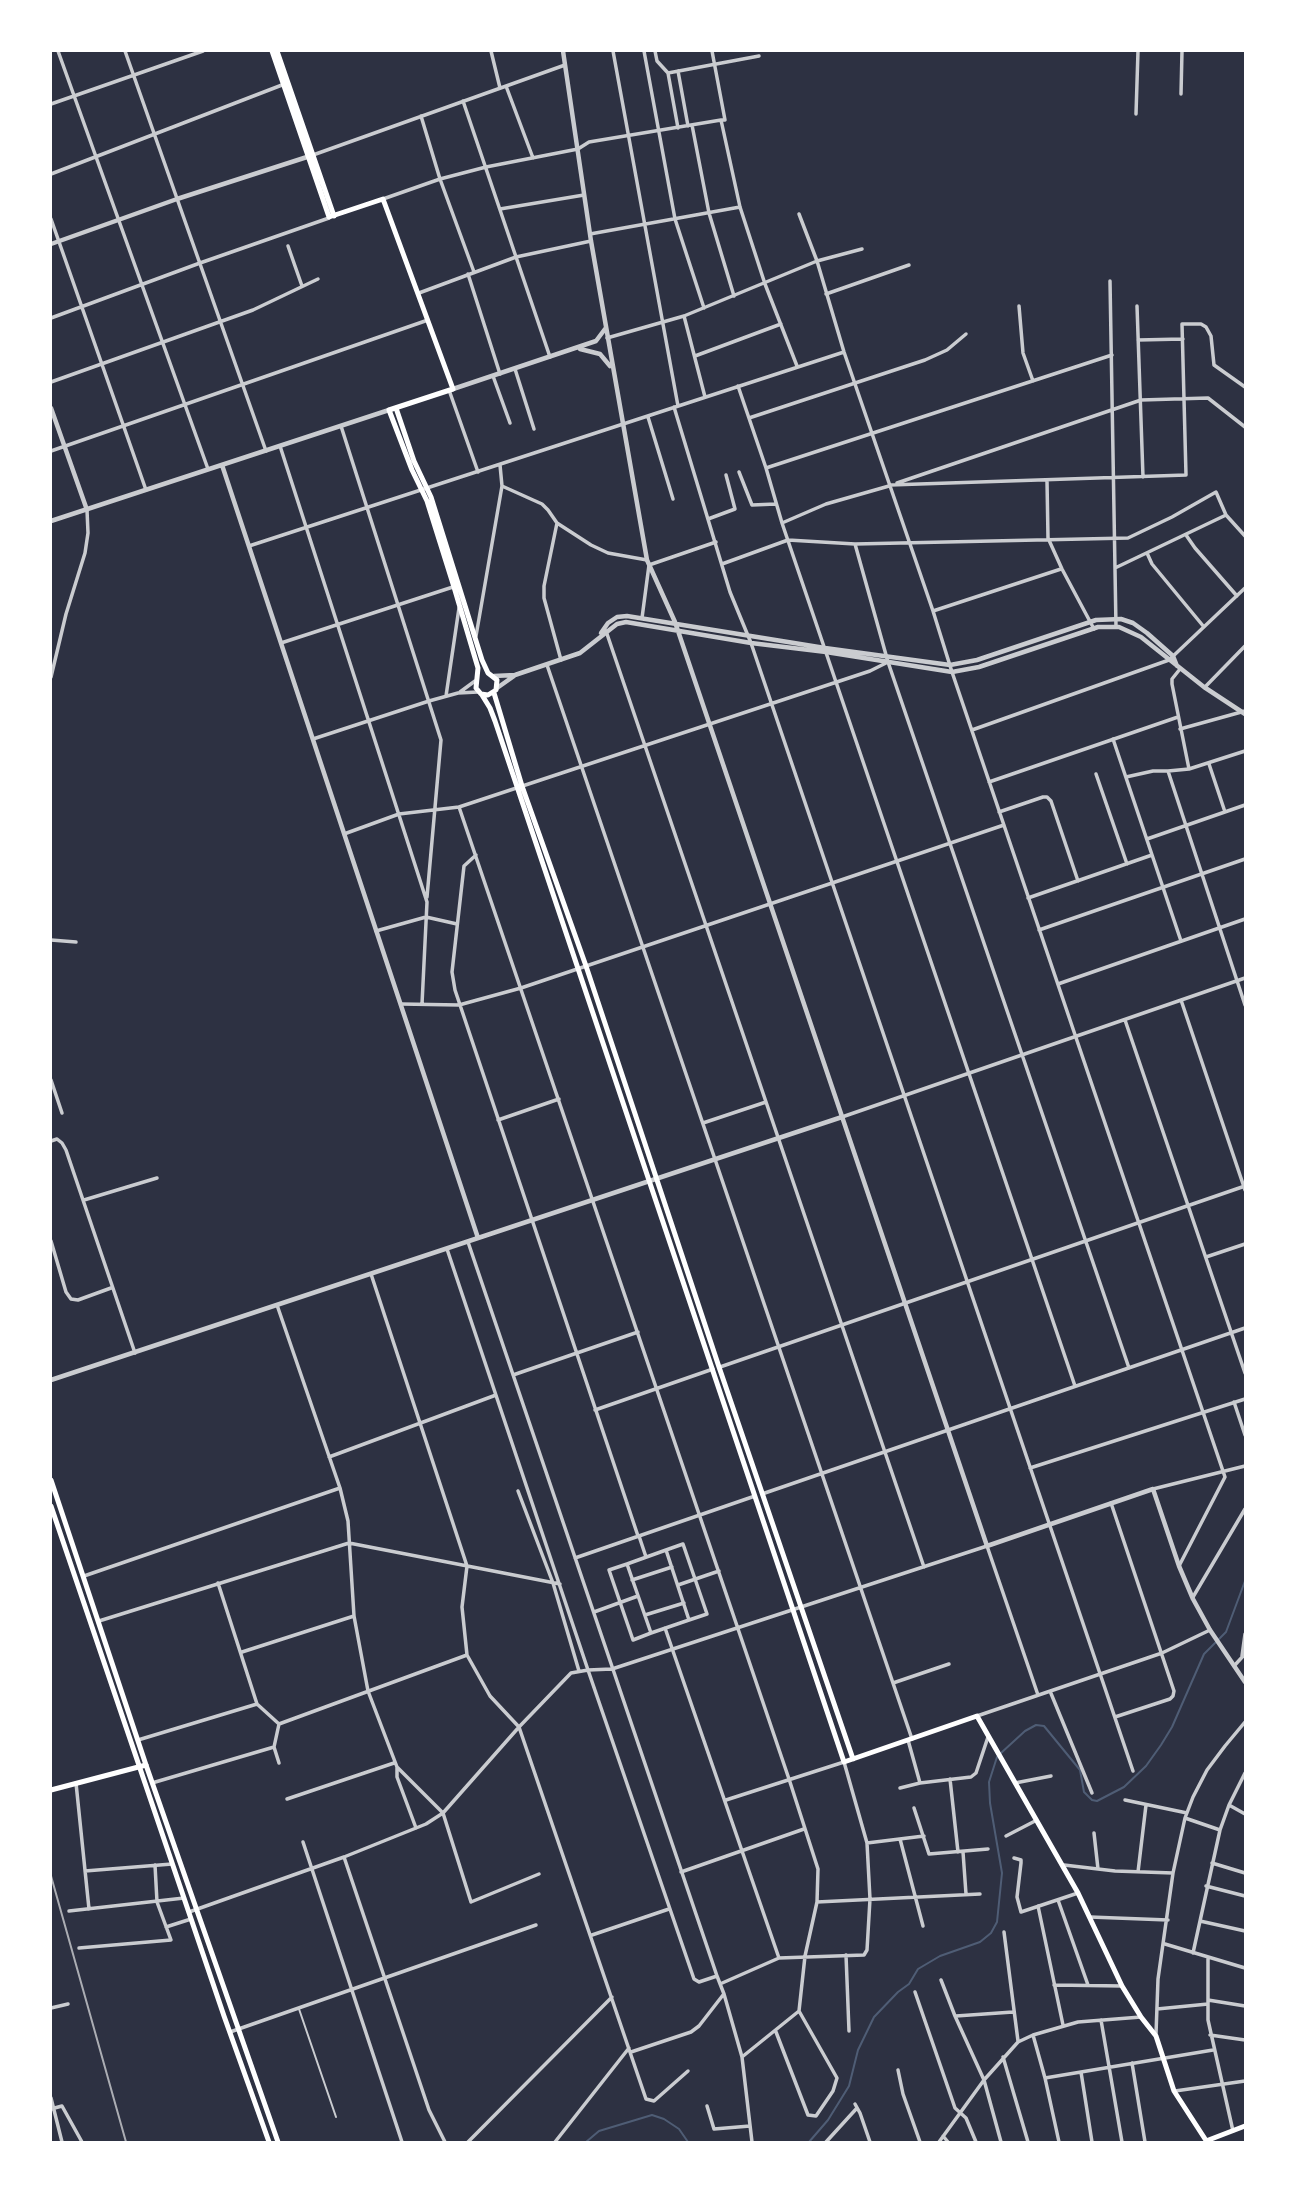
<!DOCTYPE html>
<style>
body{margin:0}
#map{position:relative;width:1296px;height:2193px;overflow:hidden;background:#2d3142;font-family:"Exo 2",sans-serif}
canvas{display:block}
.frame{position:absolute;inset:0;border:52px solid #fff;pointer-events:none}
</style>
<div id="map">
<canvas width="1296" height="2193"></canvas>
<div class="frame"></div>
</div>
<script>
const c = document.querySelector('canvas').getContext('2d');
c.lineJoin = 'round';
const toPath = rows => new Path2D(rows.map(r => 'M' + r).join(''));
function trace(path, color, width, dash) { c.strokeStyle = color; c.lineWidth = width; c.lineCap = dash ? 'butt' : 'round'; c.setLineDash(dash || []); c.stroke(path); }
trace(toPath([
 [1001,1753,1025,1731,1036,1725,1044,1726,1080,1770,1084,1792,1092,1800,1097,1801,1124,1787,1146,1766,1161,1745,1172,1727,1204,1654,1226,1632,1245,1581],
 [586,2142,599,2131,652,2115,664,2119,679,2129,688,2142],
 [809,2142,828,2120,849,2086,858,2050,874,2017,898,1992,909,1984,918,1969,940,1956,980,1942,991,1933,997,1922,1002,1873,990,1803,989,1782,997,1757]
]), '#4f5d75', 2);
trace(toPath([
 [299,2009,336,2117]
]), '#caccd0', 2);
trace(toPath([
 [58,51,208,469],
 [125,51,266,451],
 [491,51,500,88],
 [613,51,678,406],
 [644,51,675,219,704,308],
 [655,51,657,61,668,73,678,128],
 [712,51,725,120,721,120,740,207,765,284,797,366],
 [678,71,688,126],
 [668,73,759,56],
 [506,86,533,158],
 [1181,94,1182,51],
 [463,101,550,357],
 [51,104,203,51],
 [1136,114,1138,51],
 [421,116,440,179,474,272],
 [692,125,709,213,734,296],
 [313,155,565,65],
 [51,174,282,85],
 [383,199,440,179,486,167,578,149,589,142,721,120],
 [500,209,584,195],
 [799,214,817,261,844,352,933,611,952,672,1225,1477,1179,1566],
 [51,219,146,490],
 [590,234,740,207],
 [288,246,302,286],
 [468,274,500,374],
 [1110,281,1116,627],
 [419,293,516,257,591,241],
 [826,294,909,265],
 [1019,306,1023,353,1033,381],
 [1137,306,1143,477],
 [684,316,705,397],
 [51,318,200,263,329,218],
 [607,338,684,316,817,261,862,249],
 [1138,340,1183,339],
 [695,356,781,324],
 [515,369,534,429],
 [493,376,510,423],
 [51,382,253,310,318,279],
 [738,386,766,468,782,523,1075,1386],
 [449,390,478,472],
 [674,407,730,592,751,643,1133,1771],
 [648,417,673,499],
 [749,418,925,360,947,350,966,334],
 [341,426,441,740,427,897],
 [280,446,427,902,422,1004],
 [51,451,428,320],
 [766,468,1112,355],
 [739,472,752,505,776,504],
 [1047,481,1048,538,1062,569,1094,629],
 [897,483,1141,400,1208,398,1245,427],
 [890,485,1186,475,1182,324,1201,324,1206,327,1211,336,1214,365,1245,387],
 [502,486,542,504,548,510,557,523,591,545,608,553,647,560],
 [708,519,735,509,726,475],
 [557,523,544,586,544,598,561,660],
 [782,523,826,504,889,486],
 [1186,535,1195,548,1237,596],
 [855,544,888,662,1129,1368],
 [249,546,844,352],
 [1147,553,1152,564,1204,627],
 [722,564,788,540,855,544,1128,538,1172,517,1216,492,1226,515,1245,536],
 [1115,568,1226,515],
 [933,611,1061,569],
 [642,618,649,565,716,542],
 [606,631,924,1567],
 [476,636,502,486,500,465],
 [281,643,456,586],
 [547,665,912,1739],
 [1180,669,1172,679,1172,684,1189,769],
 [51,677,66,614,85,553,88,533,87,510],
 [1205,687,1245,646],
 [460,692,475,681],
 [446,696,459,608],
 [1180,729,1245,711],
 [972,730,1169,660,1245,588],
 [313,739,429,701,458,693,478,692],
 [1113,739,1181,941],
 [1209,764,1225,812],
 [1168,771,1189,769,1245,751],
 [1096,774,1127,864],
 [1126,777,1153,771,1168,771,1245,1005],
 [989,782,1178,717],
 [459,807,789,1779,818,1869,817,1902,805,1956,799,2011,742,2057],
 [999,812,1043,797,1047,797,1051,801,1078,881],
 [344,834,399,814,459,807,870,671,888,662],
 [1147,839,1245,805],
 [476,855,464,866,452,972,455,990,638,1536],
 [1028,898,1152,855],
 [1039,930,1245,859],
 [376,931,426,917,457,924],
 [51,940,76,942],
 [1058,984,1245,919],
 [1181,1000,1245,1190],
 [401,1004,459,1005,521,988,1004,825],
 [1125,1020,1245,1373],
 [51,1080,62,1113],
 [842,1117,1245,978],
 [498,1120,559,1099],
 [703,1123,766,1102],
 [51,1141,57,1139,62,1143,66,1150,135,1353],
 [84,1200,157,1178],
 [51,1241,66,1292,71,1299,78,1300,111,1288],
 [447,1249,588,1670,694,1979,699,1982,717,1976,468,1242],
 [1206,1257,1245,1244],
 [371,1274,467,1566,462,1607,467,1655,490,1696,519,1727,646,2099,654,2101,688,2071],
 [277,1305,340,1488,348,1521,354,1616,368,1691,397,1767,443,1813,471,1902,539,1874],
 [720,1367,1245,1186],
 [513,1375,638,1332],
 [1234,1402,1245,1435],
 [595,1410,713,1369],
 [329,1457,496,1395],
 [1030,1468,1245,1399],
 [1153,1489,1245,1466],
 [518,1491,553,1583,579,1671],
 [762,1494,1245,1328],
 [1111,1503,1174,1691,1173,1696,1170,1699,1115,1717],
 [639,1536,646,1557],
 [666,1550,689,1620,651,1633,627,1564,666,1550,683,1544,707,1614,689,1620],
 [575,1558,755,1496],
 [627,1564,609,1570,633,1640,651,1633],
 [84,1576,340,1488],
 [632,1580,672,1567],
 [218,1583,257,1704,279,1724,274,1747,279,1763],
 [678,1585,719,1571],
 [1193,1597,1245,1509],
 [594,1612,638,1596],
 [645,1615,684,1603],
 [99,1621,349,1543,560,1584],
 [665,1628,779,1958],
 [242,1652,354,1616],
 [1242,1656,1245,1634],
 [1234,1666,1245,1654],
 [893,1683,949,1664],
 [1050,1691,1092,1793],
 [977,1716,1162,1653,1210,1630],
 [279,1724,467,1655],
 [138,1740,257,1704],
 [908,1740,920,1783],
 [397,1767,397,1777,416,1828],
 [950,1779,958,1852],
 [76,1783,89,1909],
 [152,1783,274,1747],
 [1015,1783,1051,1776],
 [900,1788,920,1783,971,1777,976,1773,988,1737],
 [287,1799,394,1763],
 [1125,1800,1187,1813],
 [1229,1805,1245,1814],
 [914,1808,929,1854,988,1849],
 [1185,1818,1220,1830],
 [1094,1833,1098,1869],
 [1006,1836,1035,1821],
 [900,1839,923,1926],
 [303,1842,402,2142],
 [867,1843,924,1836],
 [963,1852,966,1894],
 [344,1857,429,2110,445,2142],
 [1014,1858,1021,1860,1021,1863,1017,1897,1021,1912,1078,1893],
 [1212,1863,1245,1873],
 [1064,1865,1115,1871,1173,1873],
 [85,1871,172,1864],
 [681,1872,804,1829],
 [1138,1872,1146,1805],
 [1206,1886,1245,1896],
 [1058,1900,1088,1985],
 [817,1902,980,1894],
 [1038,1906,1063,2025],
 [69,1911,184,1898],
 [189,1912,344,1857,426,1824,443,1813,519,1727,571,1673,588,1670,612,1669,987,1546,1038,1695],
 [1090,1917,1168,1920],
 [1200,1921,1245,1931],
 [166,1927,191,1919],
 [1004,1932,1018,2041],
 [592,1935,669,1909],
 [1165,1944,1245,1968],
 [79,1948,171,1940,157,1902,155,1865],
 [1193,1953,1220,1830,1229,1805,1245,1773],
 [846,1955,849,2031],
 [1208,1958,1208,2020,1233,2131],
 [717,1976,724,1994,742,2057,752,2142],
 [941,1980,955,2016,984,2080,1001,2142],
 [720,1984,779,1958,864,1955,867,1950,870,1899,867,1843,844,1762,726,1800],
 [1054,1985,1122,1986],
 [915,1992,955,2108,966,2118,976,2142],
 [1208,2000,1245,2006],
 [51,2008,68,2004],
 [1157,2009,1208,2004],
 [956,2016,1013,2012],
 [1101,2020,1122,2142],
 [230,2032,536,1925],
 [776,2032,808,2115,816,2116,833,2091,837,2078,799,2011],
 [1156,2034,1158,1979,1173,1873,1185,1818,1193,1797,1207,1770,1225,1746,1245,1722],
 [1033,2035,1045,2078,1059,2142],
 [1210,2035,1245,2040],
 [631,2052,691,2032,699,2026,723,1995],
 [1003,2057,1028,2142],
 [1132,2063,1145,2142],
 [898,2070,903,2094,920,2142],
 [1081,2072,1092,2142],
 [1045,2078,1213,2050],
 [1175,2091,1245,2081],
 [51,2098,62,2142],
 [855,2104,860,2113,870,2142],
 [707,2106,714,2129,750,2126],
 [51,2109,62,2106,82,2142],
 [943,2136,948,2142],
 [468,2142,612,1997],
 [555,2142,629,2048],
 [826,2142,857,2108],
 [939,2142,984,2080,1018,2042,1033,2035,1078,2022,1141,2017]
]), '#caccd0', 3.5);
trace(toPath([
 [563,51,591,241,647,560,675,622,987,1546,1153,1489,1179,1566,1193,1599,1210,1630,1245,1682],
 [51,244,177,199,307,157],
 [580,349,600,354,610,366],
 [453,389,596,341,605,329],
 [51,408,87,510],
 [222,465,478,1238],
 [51,521,389,410],
 [601,633,608,623,617,617,627,616,825,648,950,665,977,660,1096,620,1121,619,1133,623,1147,633,1173,656,1177,666],
 [494,676,515,675,580,653,617,624,626,622,751,643,826,652,952,672,979,667,1098,627,1119,627,1141,637,1204,687,1245,714],
 [497,688,514,676],
 [51,1380,842,1117]
]), '#caccd0', 4.5);
trace(toPath([
 [272,51,329,217,383,199,453,389,389,410,412,470,427,501,454,587,478,668,476,688,481,694,488,695,496,690,497,680,488,673,482,660,431,497,414,461,396,408],
 [277,51,334,216],
 [494,693,522,786,586,966,719,1367,853,1759],
 [482,695,490,708,495,721,844,1762,977,1716,1078,1893,1122,1986,1141,2017,1156,2036,1174,2091,1207,2142],
 [51,1790,146,1765],
 [1206,2141,1245,2126]
]), '#fff', 5);
trace(toPath([
 [51,1480,146,1765,278,2142],
 [51,1506,224,2016,269,2142]
]), '#fff', 5);
trace(toPath([
 [51,1876,126,2142]
]), '#abadb3', 2);
</script>
